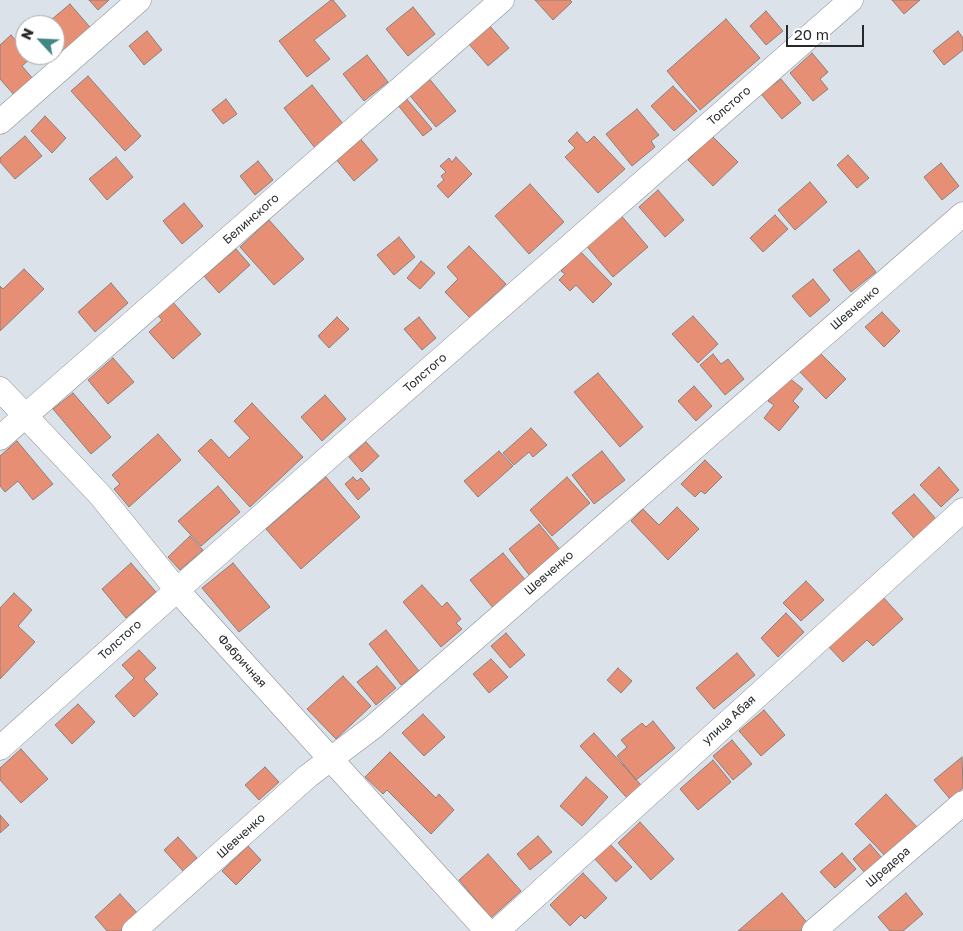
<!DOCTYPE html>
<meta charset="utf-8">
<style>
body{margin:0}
#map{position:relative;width:963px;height:931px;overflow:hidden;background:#dce2ea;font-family:"Golos Text",sans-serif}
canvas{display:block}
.north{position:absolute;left:15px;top:15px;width:50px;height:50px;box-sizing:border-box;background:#fff;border:1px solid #a8a9aa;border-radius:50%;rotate:295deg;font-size:14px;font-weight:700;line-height:20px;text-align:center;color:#26282b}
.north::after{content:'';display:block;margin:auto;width:18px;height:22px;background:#3f8684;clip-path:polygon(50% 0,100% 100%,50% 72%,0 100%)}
.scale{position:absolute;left:786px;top:25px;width:78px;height:22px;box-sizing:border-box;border:2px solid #26282b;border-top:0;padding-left:6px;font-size:15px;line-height:18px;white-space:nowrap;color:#26282b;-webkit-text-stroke:4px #fff;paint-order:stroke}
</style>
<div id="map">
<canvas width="963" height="931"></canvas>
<div class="north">N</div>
<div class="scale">20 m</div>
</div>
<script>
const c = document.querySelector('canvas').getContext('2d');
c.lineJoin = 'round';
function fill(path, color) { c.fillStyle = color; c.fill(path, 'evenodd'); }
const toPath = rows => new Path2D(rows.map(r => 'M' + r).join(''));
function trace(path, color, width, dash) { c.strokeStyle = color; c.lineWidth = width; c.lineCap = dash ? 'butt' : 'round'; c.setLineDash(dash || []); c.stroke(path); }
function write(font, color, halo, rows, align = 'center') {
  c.font = font + ' "Golos Text",sans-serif'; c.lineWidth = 5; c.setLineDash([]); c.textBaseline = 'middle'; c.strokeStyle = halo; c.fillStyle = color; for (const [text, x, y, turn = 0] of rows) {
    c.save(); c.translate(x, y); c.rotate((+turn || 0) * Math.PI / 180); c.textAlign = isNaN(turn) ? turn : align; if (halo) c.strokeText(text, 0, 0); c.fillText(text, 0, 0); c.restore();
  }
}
const building = toPath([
 [89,0,109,0,98,10,89,0],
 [331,0,333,0,346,16,314,40,330,59,307,77,279,41,331,0],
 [535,0,570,0,572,2,553,20,535,0],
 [892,0,920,0,904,14,892,0],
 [70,4,95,33,62,60,55,52,55,25,45,25,70,4],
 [413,7,435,34,408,56,386,29,413,7],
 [766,11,783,31,766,45,750,26,766,11],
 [726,19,760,58,700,110,667,71,726,19],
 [489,25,509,48,488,66,468,43,489,25],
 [147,31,162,50,144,65,129,46,147,31],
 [958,31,963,38,963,50,944,65,933,51,958,31],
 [11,35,25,51,25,55,31,58,22,66,34,80,15,96,0,79,0,45,11,35],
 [812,53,828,72,820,79,828,89,813,101,790,73,812,53],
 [367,55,388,82,364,101,343,74,367,55],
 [88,76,141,136,125,151,71,91,88,76],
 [427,76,456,111,436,127,407,92,427,76],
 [768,79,773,85,781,79,801,103,782,119,757,89,768,79],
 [312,85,344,125,315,148,284,108,312,85],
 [673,86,697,111,674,131,651,106,673,86],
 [405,97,432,129,423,136,397,104,405,97],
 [226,99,237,114,223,124,212,110,226,99],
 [637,109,659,135,651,141,655,147,632,166,606,134,637,109],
 [45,116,66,138,52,153,31,131,45,116],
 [577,132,587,143,594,136,625,169,598,193,565,157,575,148,568,141,577,132],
 [25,136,42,156,15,179,0,162,0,158,25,136],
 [712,136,738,162,713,186,688,160,712,136],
 [359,137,378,160,354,181,335,158,359,137],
 [848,155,869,178,857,188,837,165,848,155],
 [116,157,133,177,107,200,89,179,116,157],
 [456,157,472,174,448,198,437,186,444,180,441,176,446,172,440,166,449,158,452,162,456,157],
 [258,161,273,180,255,195,240,176,258,161],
 [941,163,959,186,942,200,924,177,941,163],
 [810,182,827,202,795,230,778,210,810,182],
 [530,184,564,222,529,254,495,216,530,184],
 [658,190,684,220,665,237,639,207,658,190],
 [184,203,203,226,182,244,163,221,184,203],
 [619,213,648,247,613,277,584,243,619,213],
 [775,215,788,229,763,252,750,238,775,215],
 [269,220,304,259,274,285,240,247,269,220],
 [399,237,415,257,394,275,377,255,399,237],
 [574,245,612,284,593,303,576,285,570,291,559,280,565,274,561,271,567,265,560,258,574,245],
 [469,246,506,284,470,318,445,292,458,279,447,267,469,246],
 [236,249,250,265,219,293,204,276,236,249],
 [859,250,876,272,851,292,833,270,859,250],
 [421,261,435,273,420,289,407,278,421,261],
 [24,269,44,289,0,331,0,286,3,289,24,269],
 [813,279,830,300,810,317,792,296,813,279],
 [111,283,128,303,95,332,78,312,111,283],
 [171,300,201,334,173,359,149,332,162,320,156,313,171,300],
 [882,312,900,331,884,347,865,327,882,312],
 [693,316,718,344,698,363,672,334,693,316],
 [337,317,349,329,329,348,318,336,337,317],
 [419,317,436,338,422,350,404,329,419,317],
 [819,352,846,379,826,399,800,372,819,352],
 [713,354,721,364,728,359,744,379,725,395,700,365,713,354],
 [113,358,134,382,108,404,88,380,113,358],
 [598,373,643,427,620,447,574,392,598,373],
 [788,377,803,389,793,401,799,407,779,431,764,418,774,405,768,401,788,377],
 [694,386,712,406,696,421,678,401,694,386],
 [73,393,111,437,91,454,53,409,73,393],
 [325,395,346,419,322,441,301,417,325,395],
 [252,403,303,457,250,507,198,451,211,439,229,458,250,438,234,421,252,403],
 [531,428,547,445,533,457,529,452,514,465,503,453,531,428],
 [158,434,181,460,129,507,114,489,120,484,112,475,158,434],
 [17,441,53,484,33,500,18,481,5,492,0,486,0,456,17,441],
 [366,442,379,456,362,472,349,457,366,442],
 [499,451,513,466,478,497,464,481,499,451],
 [602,451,625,480,594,504,572,475,602,451],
 [705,460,722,477,705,494,701,491,695,497,681,484,705,460],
 [939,467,959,490,941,507,920,485,939,467],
 [326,477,360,517,301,569,266,529,326,477],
 [353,477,357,481,361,478,370,489,358,500,345,484,353,477],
 [567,477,590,503,552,536,530,510,567,477],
 [218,486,240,512,201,546,178,521,218,486],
 [914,494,936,519,914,538,892,513,914,494],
 [677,507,699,529,668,560,631,521,643,509,659,525,677,507],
 [539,524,561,551,530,576,509,549,539,524],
 [190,536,203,550,180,570,168,557,190,536],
 [503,553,527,582,494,609,470,580,503,553],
 [131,563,156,592,126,618,102,589,131,563],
 [233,563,270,607,239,632,202,588,233,563],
 [806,581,824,600,801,621,783,603,806,581],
 [422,585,442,607,447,602,461,619,456,623,462,629,441,647,403,602,422,585],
 [14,593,32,610,18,626,35,642,0,679,0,608,14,593],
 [882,596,903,619,873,646,867,640,843,662,828,646,882,596],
 [786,613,804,632,778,657,761,638,786,613],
 [386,630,419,671,401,685,369,644,386,630],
 [506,633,525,655,510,668,491,646,506,633],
 [139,650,156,668,144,679,158,694,134,717,115,696,134,678,122,665,139,650],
 [737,653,755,675,714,709,696,688,737,653],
 [491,659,508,677,489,693,473,674,491,659],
 [377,666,396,688,376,705,357,682,377,666],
 [618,668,632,681,621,693,607,680,618,668],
 [343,676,371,706,336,739,307,709,343,676],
 [78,704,95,722,72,744,55,725,78,704],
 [764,710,785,735,761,756,739,731,764,710],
 [423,714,445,737,424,756,402,733,423,714],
 [653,721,675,748,636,780,617,756,627,747,621,740,642,723,646,727,653,721],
 [594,733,641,785,627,798,580,746,594,733],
 [732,740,752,764,733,780,713,756,732,740],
 [21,749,48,779,21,803,0,780,0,768,21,749],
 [390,752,436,798,439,794,454,810,431,834,387,790,383,794,365,777,390,752],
 [962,757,963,788,950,799,934,780,962,757],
 [713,760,731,782,698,810,680,789,713,760],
 [265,767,279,782,259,800,245,785,265,767],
 [586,777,608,797,582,826,560,806,586,777],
 [886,794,918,828,887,858,855,824,886,794],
 [0,815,9,825,0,833,0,815],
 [640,822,674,859,651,880,618,843,640,822],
 [538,836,552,852,530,870,517,854,538,836],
 [178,837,197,858,183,871,164,850,178,837],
 [609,843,632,867,616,882,593,857,609,843],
 [870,844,888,865,871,880,853,859,870,844],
 [248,846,261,860,236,885,222,871,248,846],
 [842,853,856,869,835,888,820,872,842,853],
 [488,854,521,891,491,918,459,880,488,854],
 [583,873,607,898,585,919,581,915,570,926,550,905,583,873],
 [782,893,810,926,804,931,738,931,782,893],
 [906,893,923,914,903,931,890,931,878,917,906,893],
 [120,894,140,916,123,931,107,931,95,917,120,894]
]);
fill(building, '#e78f75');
trace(building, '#89807d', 1);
const minor = toPath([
 [0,122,139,0],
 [0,389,100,495,177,590,487,931],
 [0,438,502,0],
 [0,748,177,590,851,0],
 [134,931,308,776,372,728,963,214],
 [497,931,963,510],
 [814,931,963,803]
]);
trace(minor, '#8a8f96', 25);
trace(minor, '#fff', 24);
write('12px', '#26282b', '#fff', [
 ["Толстого",729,106,-41],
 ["Белинского",251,219,-41],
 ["Шевченко",855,308,-41],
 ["Толстого",425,373,-41],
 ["Шевченко",549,573,-41],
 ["Толстого",120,640,-42],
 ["Фабричная",242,661,48],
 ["улица Абая",729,720,-42],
 ["Шевченко",241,836,-42],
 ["Шредера",888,867,-41]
]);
</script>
